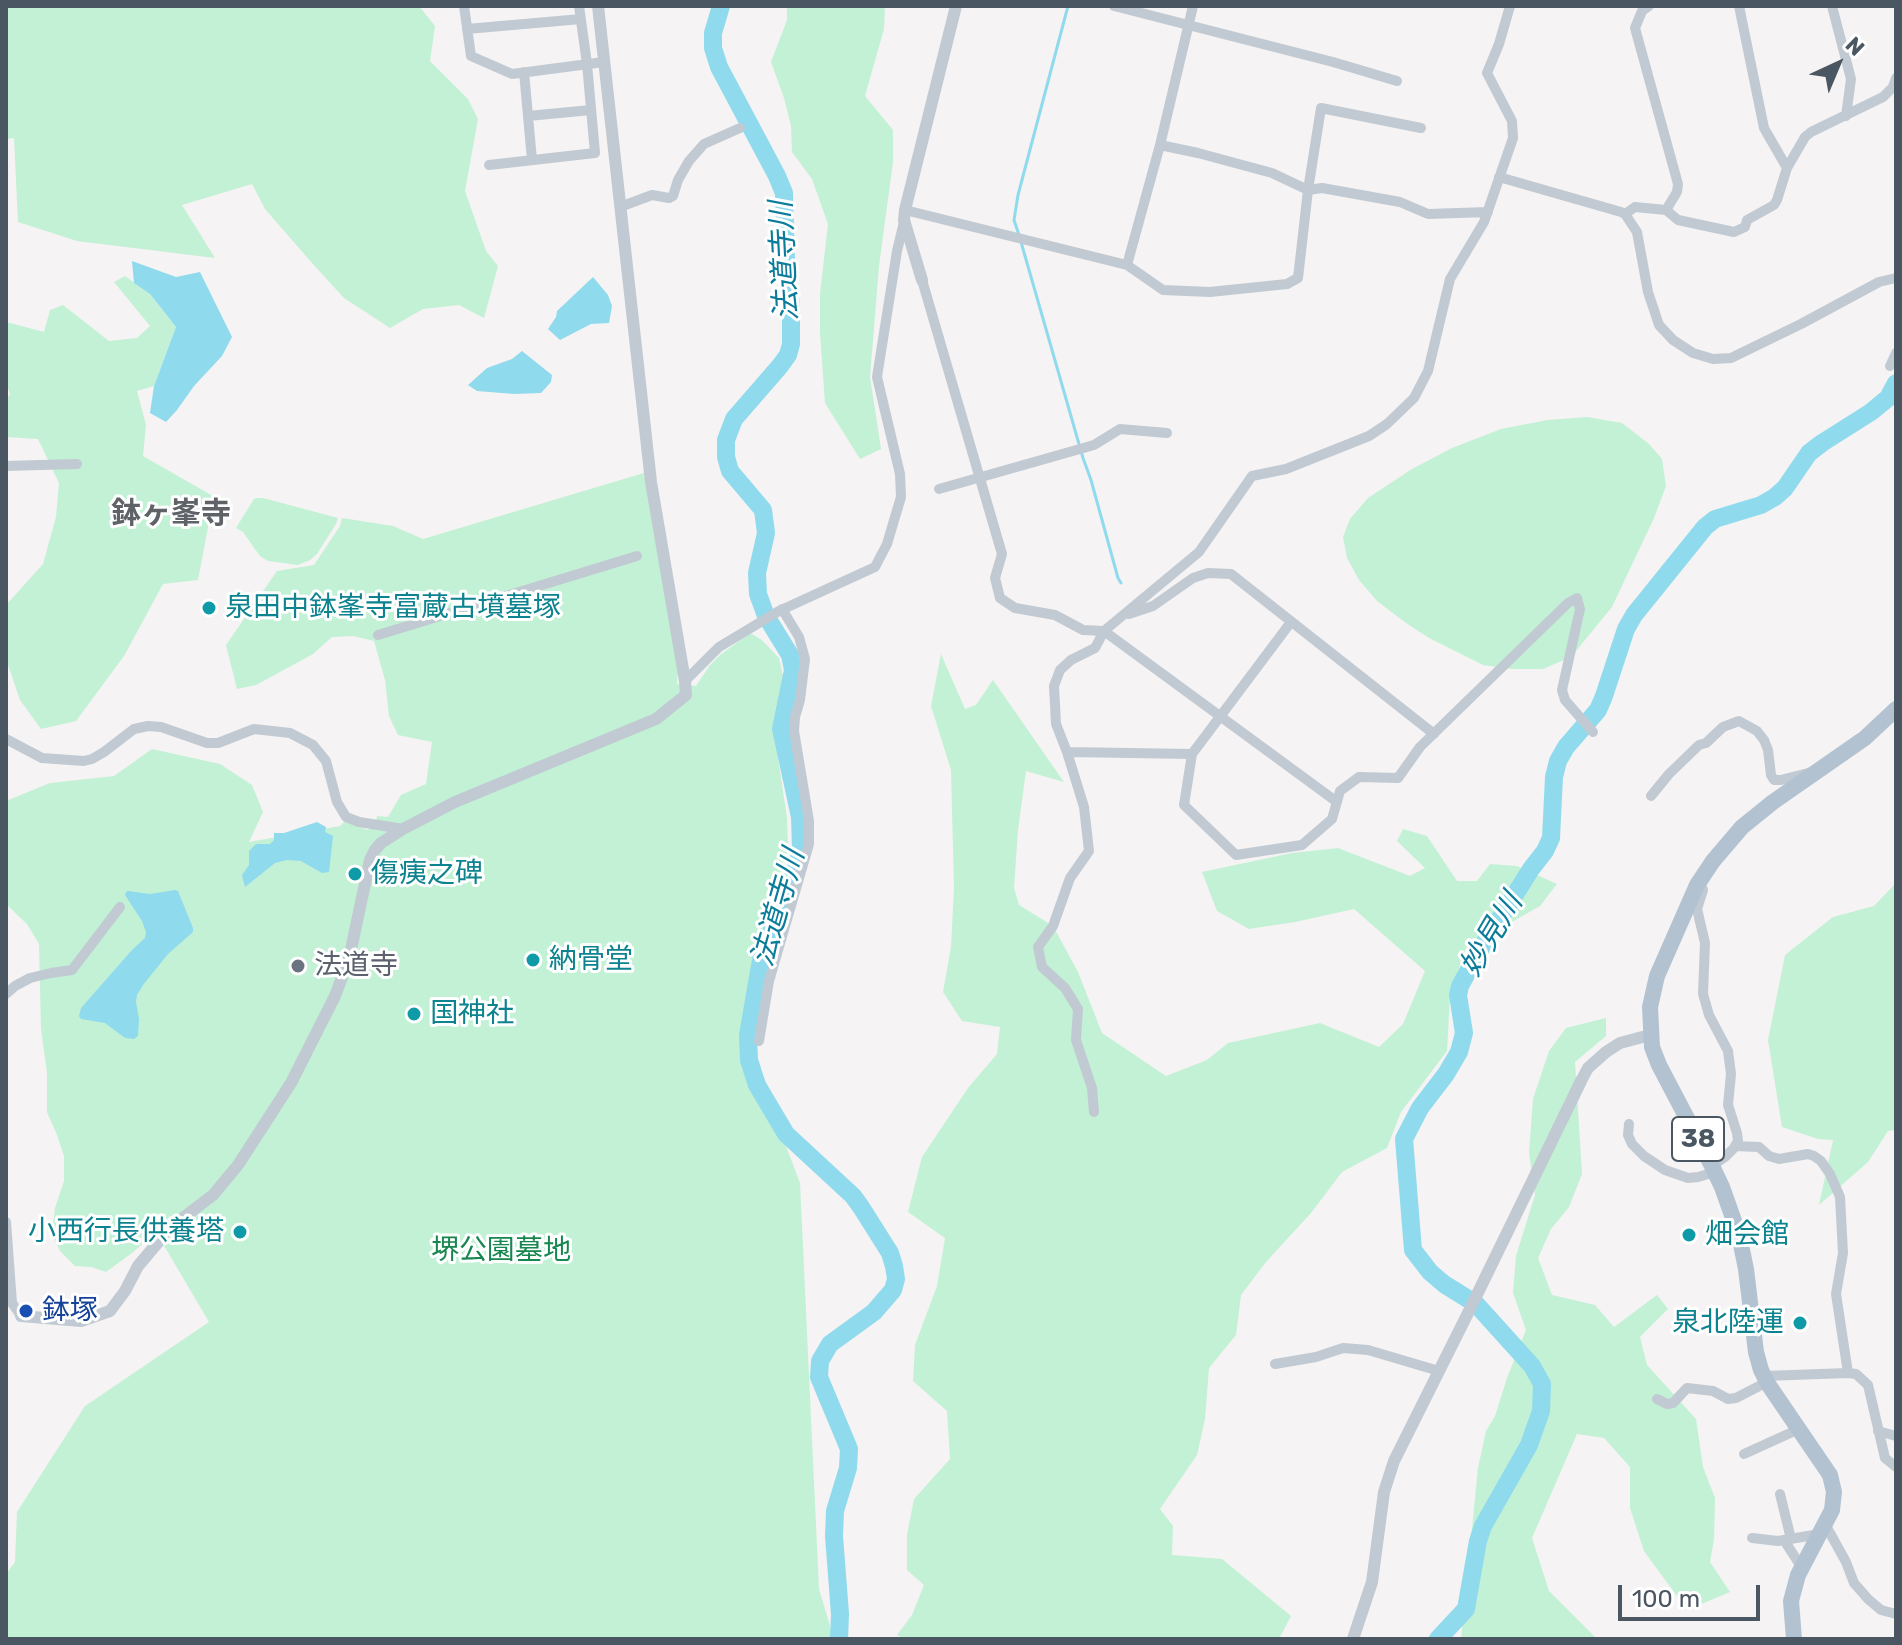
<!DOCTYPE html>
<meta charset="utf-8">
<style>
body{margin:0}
#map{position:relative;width:1902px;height:1645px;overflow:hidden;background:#f5f3f3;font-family:Rubik,sans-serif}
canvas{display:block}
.frame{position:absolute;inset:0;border:8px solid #4a5661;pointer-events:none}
.north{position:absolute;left:1798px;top:24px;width:80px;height:80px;-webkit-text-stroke:6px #fff;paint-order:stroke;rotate:44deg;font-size:22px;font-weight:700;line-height:32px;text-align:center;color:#4a5661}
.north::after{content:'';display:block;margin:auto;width:28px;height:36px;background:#4a5661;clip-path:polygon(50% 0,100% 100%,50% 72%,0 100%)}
.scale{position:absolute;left:1618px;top:1585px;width:142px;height:36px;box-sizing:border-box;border:4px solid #4a5661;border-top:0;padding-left:10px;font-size:24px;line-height:28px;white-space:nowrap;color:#4a5661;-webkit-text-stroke:6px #fff;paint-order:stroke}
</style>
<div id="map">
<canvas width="1902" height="1645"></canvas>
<div class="frame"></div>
<div class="north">N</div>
<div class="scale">100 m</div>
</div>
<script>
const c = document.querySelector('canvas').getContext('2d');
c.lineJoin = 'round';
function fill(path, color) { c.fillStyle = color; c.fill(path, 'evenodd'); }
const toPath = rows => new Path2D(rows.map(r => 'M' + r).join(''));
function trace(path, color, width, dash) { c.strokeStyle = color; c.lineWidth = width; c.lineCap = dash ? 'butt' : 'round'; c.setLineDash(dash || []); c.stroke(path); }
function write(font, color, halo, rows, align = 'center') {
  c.font = font + ' Rubik,"Noto Sans JP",sans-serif'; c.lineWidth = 6; c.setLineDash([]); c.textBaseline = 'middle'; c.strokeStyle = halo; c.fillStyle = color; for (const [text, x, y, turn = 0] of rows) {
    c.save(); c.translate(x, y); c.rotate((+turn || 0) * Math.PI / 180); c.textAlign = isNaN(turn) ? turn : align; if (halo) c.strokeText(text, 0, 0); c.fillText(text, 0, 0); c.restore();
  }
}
fill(toPath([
 [6,6,419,6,435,26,430,61,468,99,478,119,465,191,486,251,498,266,484,318,459,305,423,309,390,328,344,298,312,263,265,209,252,184,182,205,215,258,77,241,18,222,14,138,6,139],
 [787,6,885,6,884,29,865,96,893,130,893,162,879,266,870,377,881,449,860,459,825,403,820,333,820,294,828,224,812,179,792,152,791,126,784,98,771,62,787,20],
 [125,276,150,294,176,327,154,386,137,391,146,425,143,456,218,499,209,522,198,580,163,584,124,656,76,721,41,729,20,700,6,659,6,605,43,564,56,517,59,483,38,439,6,437,6,402,10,394,6,382,6,322,44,332,50,310,63,305,109,341,137,338,150,326,114,282],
 [1587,417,1622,423,1649,444,1662,459,1666,486,1654,518,1612,607,1571,657,1543,669,1512,669,1483,665,1429,638,1406,623,1377,601,1359,580,1347,558,1343,537,1350,519,1368,498,1412,469,1452,448,1501,429,1548,420],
 [644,473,678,671,677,684,696,686,710,665,720,655,750,633,762,640,779,658,783,676,774,731,787,818,788,848,752,969,742,1034,755,1086,784,1141,800,1183,819,1589,834,1639,6,1639,6,1574,15,1562,17,1512,85,1406,209,1322,156,1232,132,1253,106,1272,91,1267,75,1266,60,1251,52,1234,55,1208,64,1181,64,1156,57,1135,47,1112,47,1073,41,1029,39,944,27,924,6,904,6,801,50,783,114,776,152,749,220,764,252,785,263,812,249,842,340,826,345,821,368,830,376,821,377,816,388,817,401,795,426,784,432,742,398,735,389,716,385,680,374,641,353,636,332,637,313,654,256,685,237,689,226,645,277,571,314,565,340,526,342,518,393,526,423,539],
 [258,498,263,498,338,518,336,524,317,554,310,560,298,565,268,561,260,556,243,532,236,528,254,499],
 [941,654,965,709,976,705,993,680,1064,782,1026,771,1018,830,1014,888,1019,905,1053,926,1078,972,1102,1033,1166,1076,1207,1060,1228,1043,1320,1023,1379,1047,1403,1024,1425,971,1354,909,1295,922,1249,929,1217,911,1202,872,1292,853,1338,848,1410,876,1425,868,1397,841,1403,829,1427,836,1457,881,1477,881,1490,864,1517,866,1557,884,1540,906,1466,948,1450,995,1447,1051,1401,1112,1387,1148,1342,1172,1311,1213,1266,1262,1241,1295,1236,1335,1209,1368,1205,1419,1197,1455,1160,1509,1173,1526,1172,1555,1222,1559,1291,1616,1279,1639,905,1639,897,1635,912,1615,924,1585,907,1570,907,1535,914,1499,950,1459,947,1411,913,1381,915,1345,937,1286,945,1238,908,1212,922,1157,968,1088,997,1054,1000,1027,962,1021,943,992,951,947,954,888,951,770,931,706],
 [1896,883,1896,1130,1888,1131,1868,1162,1819,1205,1833,1140,1818,1139,1782,1127,1768,1040,1785,955,1833,917,1874,906],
 [1606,1018,1606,1036,1575,1062,1582,1174,1569,1207,1551,1229,1538,1258,1552,1295,1595,1305,1614,1327,1657,1295,1668,1309,1640,1337,1647,1365,1696,1419,1703,1467,1715,1498,1714,1539,1710,1562,1730,1592,1687,1610,1644,1551,1630,1508,1630,1467,1604,1438,1577,1434,1532,1538,1549,1591,1597,1639,1461,1639,1478,1468,1486,1431,1495,1416,1507,1378,1526,1330,1513,1293,1516,1256,1535,1195,1529,1153,1533,1099,1549,1051,1566,1028]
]), '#c3f1d5');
fill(toPath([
 [132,261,176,277,200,272,232,337,222,356,194,386,177,410,166,422,150,413,154,386,176,327,150,294,134,283],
 [593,277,608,295,612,306,609,323,591,324,560,340,548,329,556,317,557,311],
 [522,351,552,375,551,382,541,393,514,394,477,391,468,385,487,368,512,359],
 [317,822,326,827,325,832,333,836,329,872,322,873,301,861,287,860,275,863,245,887,242,875,249,865,249,851,256,844,270,844,274,840,274,833,284,833],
 [175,890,178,891,193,928,193,932,168,954,143,985,137,995,136,1002,139,1019,138,1036,134,1039,125,1038,105,1023,81,1019,79,1016,81,1008,132,950,145,938,146,932,142,921,125,895,126,892,128,891,150,894]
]), '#90daee');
trace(toPath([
 [1019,235,1014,220,1018,195,1068,6],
 [1021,242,1083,458,1091,480,1118,578,1121,583]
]), '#90daee', 3);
trace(toPath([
 [721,6,713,33,713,48,719,67,777,176,784,193,786,262,791,307,791,344,788,355,780,366,734,419,726,440,726,457,730,471,763,510,766,533,757,573,758,594,766,616,790,655,793,670,781,729,800,817,801,848,798,862,761,960,748,1035,749,1060,757,1085,786,1134,853,1196,861,1207,890,1253,894,1266,896,1279,893,1290,874,1312,830,1344,820,1361,819,1377,849,1449,848,1468,835,1511,834,1536,840,1614,839,1639],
 [1438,1639,1466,1609,1478,1541,1483,1526,1529,1445,1541,1411,1542,1384,1532,1366,1476,1304,1444,1284,1430,1272,1413,1250,1404,1139,1420,1108,1446,1074,1459,1052,1464,1033,1458,995,1460,986,1477,955,1531,869,1545,851,1551,838,1554,777,1558,761,1566,747,1598,710,1604,696,1626,629,1634,615,1705,527,1715,519,1761,505,1775,497,1785,488,1809,453,1822,443,1871,412,1888,398,1896,383]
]), '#90daee', 18);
trace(toPath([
 [464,6,471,56,512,74,604,62],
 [1114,6,1333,62,1397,81],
 [1739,6,1764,128,1787,168],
 [1832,6,1851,79,1846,116],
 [467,29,581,19],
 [524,72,532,160],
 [528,116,591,110],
 [1421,128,1321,108,1308,190,1322,188,1400,202,1428,214,1488,212],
 [489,165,595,153,587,64,579,6],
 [1499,177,1621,212,1625,214,1637,232,1648,292,1659,325,1673,340,1693,353,1713,359,1731,358,1801,324,1879,282,1896,278],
 [620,207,652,195,669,198,673,196,678,180,689,161,704,144,740,128],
 [905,210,1127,265,1163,290,1210,292,1287,284,1298,278,1308,190,1272,173,1198,153,1160,145],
 [1666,210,1678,220,1734,232,1745,227,1747,220,1774,205,1777,200,1787,168,1805,137,1811,132,1883,97,1893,87,1896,78],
 [1625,214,1635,207,1666,210,1677,192,1678,184,1635,28,1642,11,1649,6],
 [1127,265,1160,145,1193,6],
 [922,280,1002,554,995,578,1000,598,1015,608,1055,615,1083,630,1104,631,1199,552,1252,476,1286,469,1369,436,1387,424,1414,398,1428,371,1450,279,1484,222,1513,138,1512,121,1487,73,1499,44,1510,6],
 [1890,366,1896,353],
 [6,466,77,464],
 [939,489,1094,445,1120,429,1167,433],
 [1129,614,1153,606,1193,578,1208,573,1231,574,1434,734],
 [378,635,637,556],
 [685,681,719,647,779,611,875,567,887,544,901,497,900,474,877,377,897,251,904,222],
 [6,739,42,758,84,761,92,759,104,752,134,729,148,726,161,727,207,743,218,743,254,729,290,733,313,745,326,761,337,802,346,817,359,822,403,829],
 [1067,752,1192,754,1291,622],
 [1192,754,1184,805,1236,855,1302,845,1332,819,1340,791,1359,777,1398,778,1420,747,1568,603,1577,598,1580,609,1562,690,1565,700,1593,732],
 [1651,796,1669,774,1699,745,1706,743,1723,727,1739,721,1757,731,1764,740,1768,750,1771,775,1774,780,1781,780,1812,772],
 [1700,883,1703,890,1697,909,1705,943,1703,994,1709,1015,1728,1051,1731,1074,1728,1105,1737,1133,1738,1141,1734,1148,1725,1157,1712,1166],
 [6,994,15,986,30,978,51,973,72,970,120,907],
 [759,1041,769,981,809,844,809,821,794,731,795,717,800,700,805,659,799,637,782,609],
 [1094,1112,1092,1088,1076,1040,1078,1009,1065,988,1042,967,1038,947,1053,926,1070,878,1089,851,1084,807,1067,752,1056,724,1054,686,1060,670,1071,660,1095,648,1104,631,1337,802],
 [1629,1124,1628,1135,1632,1144,1644,1156,1665,1170,1688,1178,1698,1177,1715,1172],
 [1735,1146,1759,1147,1769,1156,1779,1159,1808,1154,1814,1156,1821,1161,1830,1174,1840,1197,1843,1253,1836,1294,1848,1373],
 [6,1222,12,1303,21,1316],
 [1275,1364,1316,1357,1343,1348,1368,1350,1439,1371],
 [1764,1376,1848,1373,1856,1374,1868,1385,1885,1458,1896,1467],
 [1657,1399,1667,1404,1673,1403,1687,1388,1713,1391,1728,1399,1736,1398,1767,1382],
 [1878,1431,1896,1436],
 [1744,1454,1799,1429],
 [1780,1494,1791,1539],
 [1825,1524,1846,1562,1854,1583,1868,1599,1881,1610,1896,1614],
 [1752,1538,1778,1541,1820,1534],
 [1784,1540,1802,1568]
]), '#c1cad2', 10);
trace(toPath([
 [922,280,904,220,905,210,956,6],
 [21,1316,81,1321,110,1311,125,1291,138,1266,171,1227,213,1195,238,1165,291,1083,335,996,349,959,370,860,375,850,381,843,403,829,455,802,656,719,686,695,685,681,651,482,598,6],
 [1353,1639,1372,1582,1384,1492,1394,1461,1469,1311,1582,1079,1588,1068,1606,1052,1620,1043,1650,1035]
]), '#c1cad2', 12);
trace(toPath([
 [1794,1639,1791,1601,1798,1575,1832,1510,1834,1492,1830,1475,1768,1384,1761,1370,1756,1352,1746,1269,1739,1235,1722,1187,1712,1166,1659,1065,1652,1047,1650,1007,1657,976,1697,885,1713,861,1742,827,1773,802,1865,738,1896,709]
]), '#b3c2d1', 16);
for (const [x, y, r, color] of [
 [209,608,8,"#0f9aa8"],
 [355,874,8,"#0f9aa8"],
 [533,960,8,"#0f9aa8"],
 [298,966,8,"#6b7280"],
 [414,1014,8,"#0f9aa8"],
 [240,1232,8,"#0f9aa8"],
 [1689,1235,8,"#0f9aa8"],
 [26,1311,8,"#1a4fb4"],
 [1800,1323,8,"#0f9aa8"]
]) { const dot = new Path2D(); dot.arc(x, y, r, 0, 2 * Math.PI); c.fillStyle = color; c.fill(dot); trace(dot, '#fff', 3); }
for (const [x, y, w] of [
 [1698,1139,52]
]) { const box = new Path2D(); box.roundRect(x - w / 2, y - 22, w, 44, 6); c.fillStyle = '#fff'; c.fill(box); trace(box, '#4a5661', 2); }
write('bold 26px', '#4a5661', null, [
 ["38",1698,1139]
]);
write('28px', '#0d838f', '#fff', [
 ["泉田中鉢峯寺富蔵古墳墓塚",225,608],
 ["傷痍之碑",371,874],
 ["納骨堂",549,960],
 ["国神社",430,1014],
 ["小西行長供養塔",224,1232,"right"],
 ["畑会館",1705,1235],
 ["泉北陸運",1784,1323,"right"]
], 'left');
write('28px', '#5b616d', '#fff', [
 ["法道寺",314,966]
], 'left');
write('28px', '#17864f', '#fff', [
 ["堺公園墓地",501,1251]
]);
write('28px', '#164399', '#fff', [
 ["鉢塚",42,1311]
], 'left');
write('italic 30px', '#0c7c9b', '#fff', [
 ["法道寺川",785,261,-93],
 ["法道寺川",779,908,-74],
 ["妙見川",1492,935,-59]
]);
write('bold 30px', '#5f6368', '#fff', [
 ["鉢ヶ峯寺",171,514]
]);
</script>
